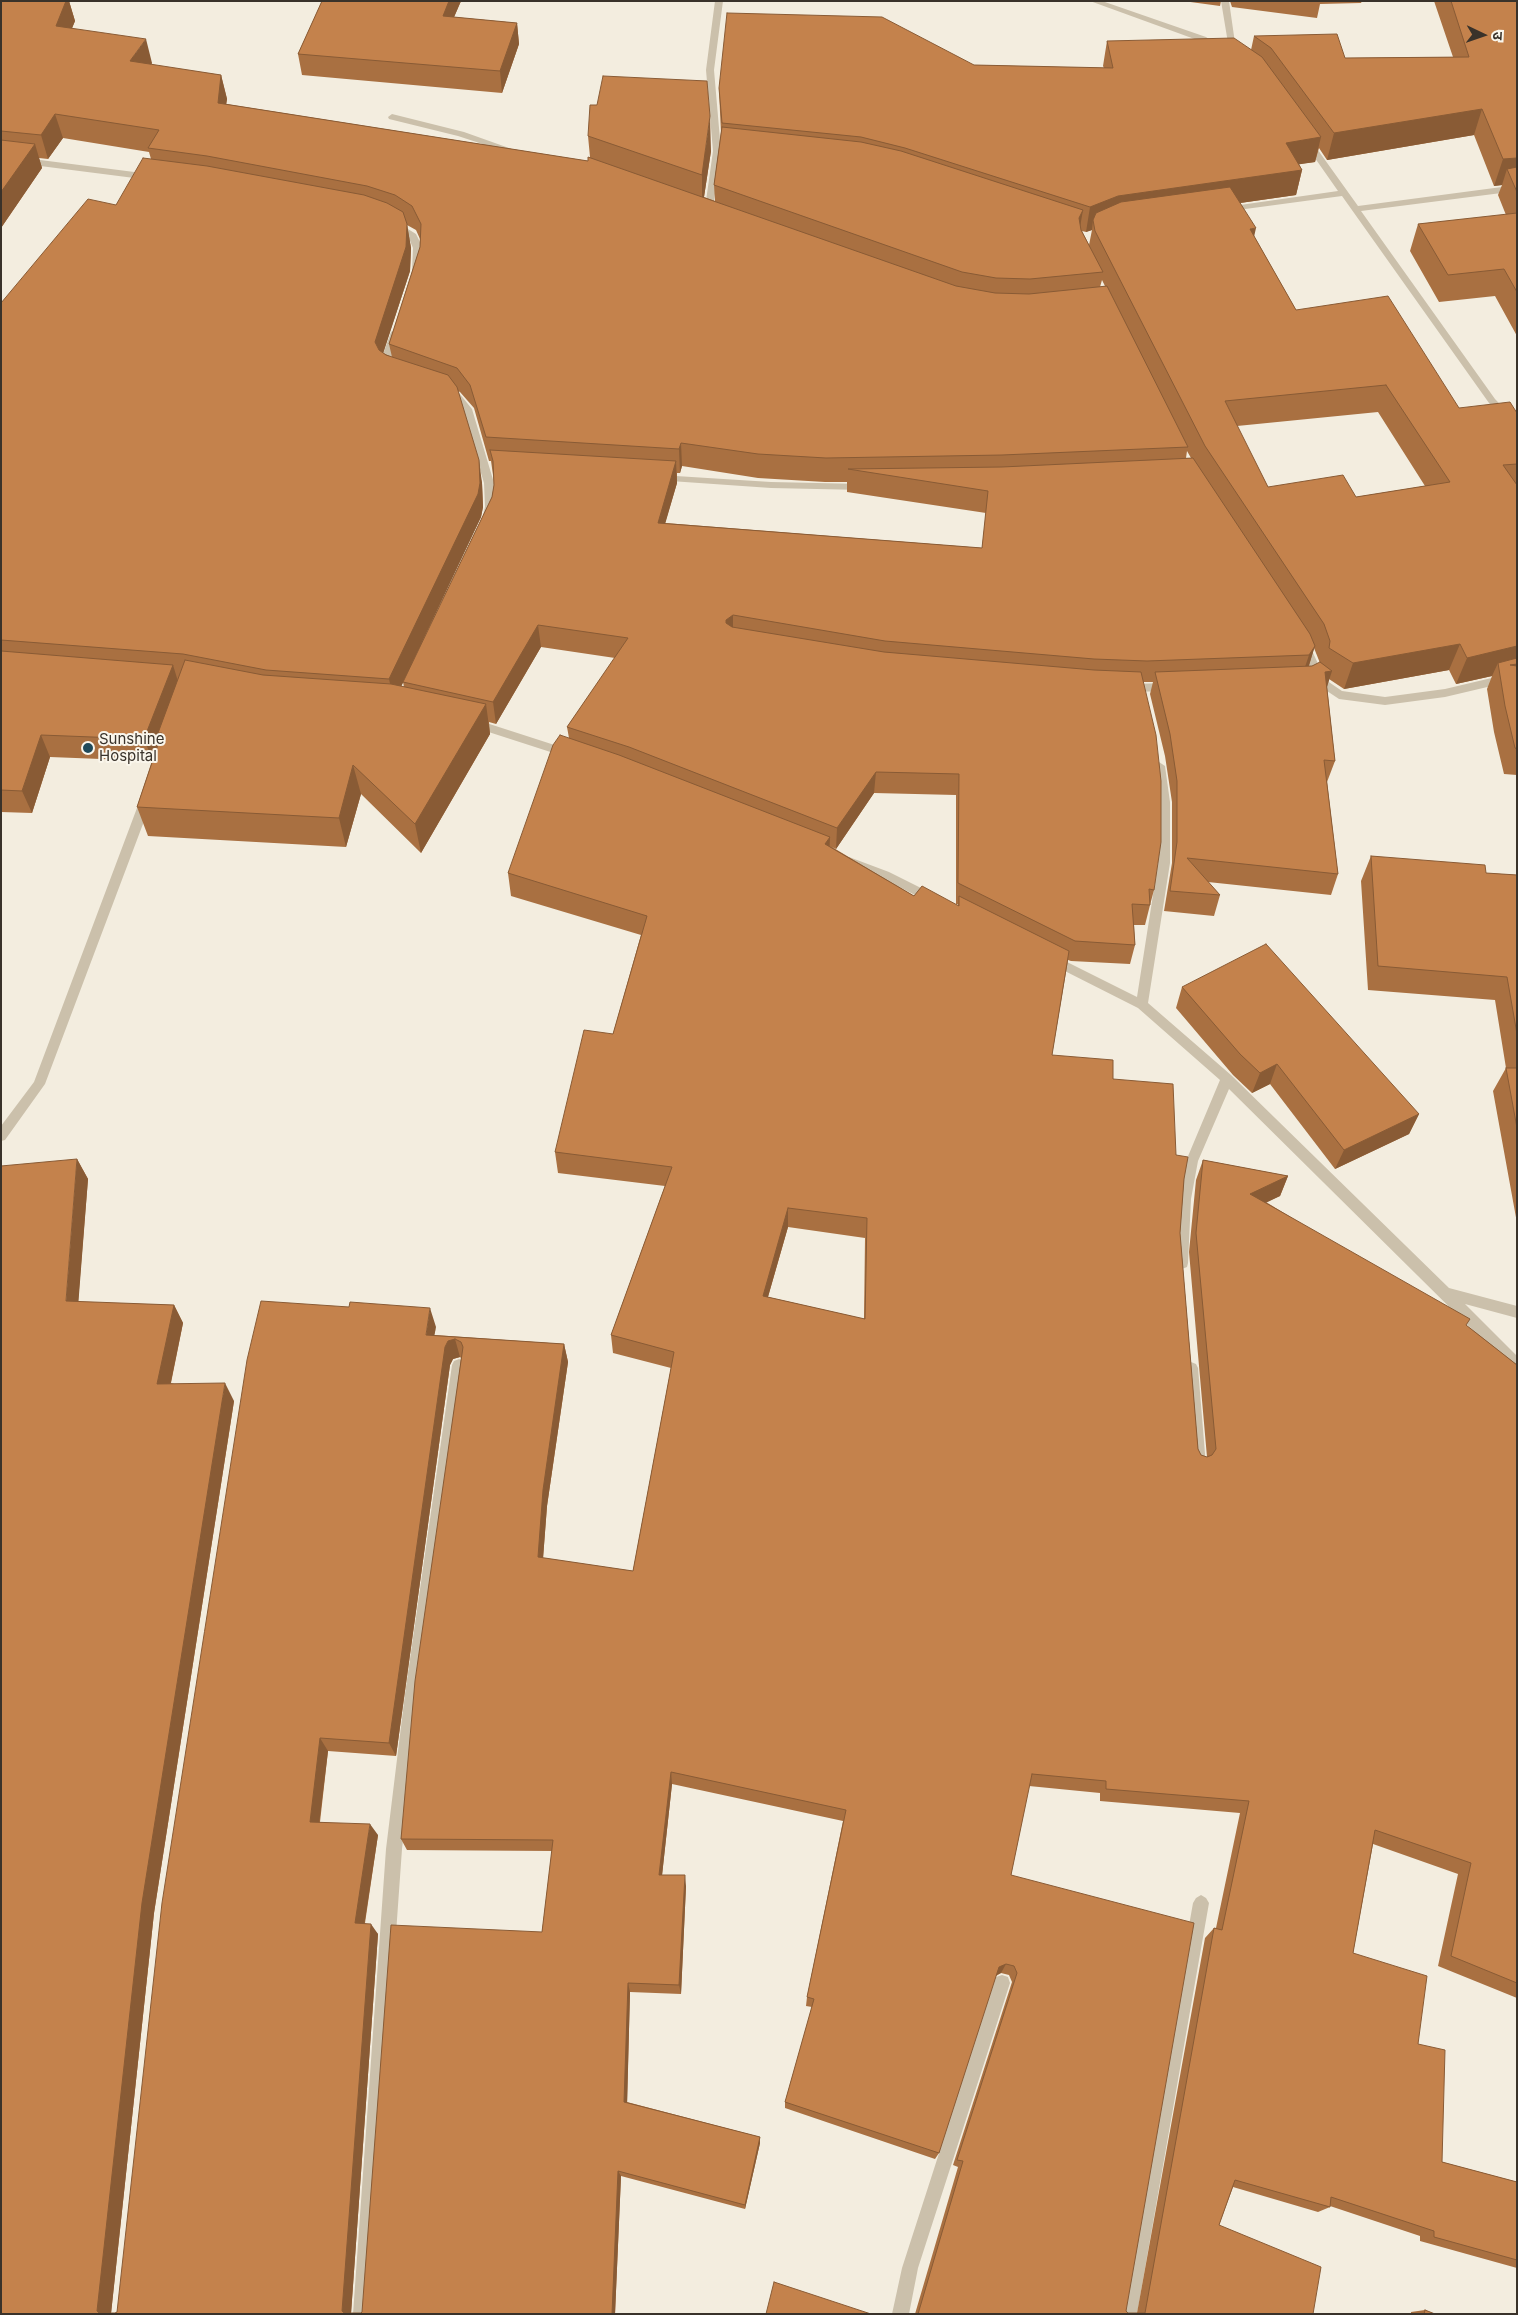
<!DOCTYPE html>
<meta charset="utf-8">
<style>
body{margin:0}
#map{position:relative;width:1518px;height:2315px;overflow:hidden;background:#f3eddf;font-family:Inter,"Noto Sans Devanagari",sans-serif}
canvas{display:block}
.frame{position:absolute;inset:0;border:2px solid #39322a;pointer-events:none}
.north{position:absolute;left:1458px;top:10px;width:50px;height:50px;-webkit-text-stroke:4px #faf6ec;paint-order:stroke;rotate:93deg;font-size:14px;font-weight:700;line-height:20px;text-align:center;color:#39322a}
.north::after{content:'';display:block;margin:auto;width:18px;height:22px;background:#39322a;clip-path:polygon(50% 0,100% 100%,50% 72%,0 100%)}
</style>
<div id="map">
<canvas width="1518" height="2315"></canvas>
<div class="frame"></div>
<div class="north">उ</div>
</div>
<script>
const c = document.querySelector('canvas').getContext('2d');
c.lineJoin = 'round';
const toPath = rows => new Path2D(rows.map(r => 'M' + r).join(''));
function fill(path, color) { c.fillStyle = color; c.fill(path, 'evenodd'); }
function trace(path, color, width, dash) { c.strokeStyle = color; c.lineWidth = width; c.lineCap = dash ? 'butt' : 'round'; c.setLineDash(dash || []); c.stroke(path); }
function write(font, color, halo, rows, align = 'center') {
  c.font = font + ' Inter,sans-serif'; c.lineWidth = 4; c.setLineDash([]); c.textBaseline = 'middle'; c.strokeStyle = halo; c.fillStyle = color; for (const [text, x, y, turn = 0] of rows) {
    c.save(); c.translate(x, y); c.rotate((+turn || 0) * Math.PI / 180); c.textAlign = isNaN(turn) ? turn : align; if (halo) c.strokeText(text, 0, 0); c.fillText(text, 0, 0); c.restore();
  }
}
fill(toPath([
 [715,1,723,1,714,70,721,151,712,215,708,218,704,215,713,151,706,70,715,1],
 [1090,1,1102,1,1206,37,1220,47,1213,49,1200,41,1090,1],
 [1221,1,1229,1,1237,57,1230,55,1221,1],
 [392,114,464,132,523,153,516,155,458,136,389,119,388,117,392,114],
 [1307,138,1310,139,1358,206,1517,185,1517,191,1361,211,1495,399,1517,422,1517,431,1514,430,1489,403,1342,196,1223,212,1222,210,1226,207,1338,191,1303,141,1307,138],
 [1,155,150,174,154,177,150,180,1,161,1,155],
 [395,221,416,234,423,248,420,273,414,273,412,271,413,248,408,236,392,226,392,222,395,221],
 [396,329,401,332,392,357,393,370,388,373,383,370,382,357,391,332,396,329],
 [446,388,459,393,472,409,494,483,495,507,492,517,488,518,483,515,485,507,484,483,462,410,453,397,443,393,443,389,446,388],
 [660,475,771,482,863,484,868,487,863,490,771,488,656,480,656,476,660,475],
 [1303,639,1307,640,1320,668,1317,674,1342,691,1385,697,1445,689,1517,672,1517,680,1445,697,1385,705,1339,699,1312,681,1306,681,1305,678,1310,668,1298,643,1303,639],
 [1169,683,1174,687,1169,691,1129,692,1124,688,1129,684,1169,683],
 [474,719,570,750,571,753,566,757,470,726,469,723,474,719],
 [1159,762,1165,766,1170,802,1170,863,1148,1003,1231,1075,1449,1288,1517,1306,1517,1318,1465,1304,1517,1356,1517,1371,1512,1369,1229,1089,1198,1161,1191,1199,1188,1263,1187,1267,1182,1269,1177,1267,1176,1263,1179,1199,1186,1161,1220,1080,1138,1008,1047,962,1045,959,1047,956,1055,956,1137,997,1158,863,1158,802,1153,766,1159,762],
 [146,796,152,800,45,1084,5,1140,1,1141,1,1126,34,1082,140,800,146,796],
 [849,857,889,872,935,895,937,898,935,901,927,901,881,878,845,864,843,861,845,858,849,857],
 [459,1359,464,1361,466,1365,419,1694,402,1849,369,2314,353,2314,386,1849,405,1694,452,1365,454,1361,459,1359],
 [1191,1362,1196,1364,1198,1368,1206,1466,1204,1470,1199,1472,1194,1470,1192,1466,1184,1368,1186,1364,1191,1362],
 [1201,1895,1206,1898,1209,1903,1137,2314,1120,2314,1193,1903,1196,1898,1201,1895],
 [1002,1975,1008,1977,1010,1983,918,2268,909,2314,892,2314,902,2268,994,1983,996,1977,1002,1975]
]), '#cbc0ab');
fill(toPath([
 [1,1,69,1,75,21,72,28,152,63,151,65,221,75,227,99,226,104,588,161,590,157,588,136,711,151,704,197,715,201,714,185,721,132,720,112,719,88,974,65,1104,68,1103,66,1107,41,1251,50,1254,36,1345,58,1453,57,1434,1,1517,1,1517,336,1495,296,1439,302,1410,251,1418,224,1506,215,1498,195,1502,185,1494,186,1474,135,1327,160,1319,148,1315,162,1299,164,1302,170,1296,195,1240,203,1254,236,1296,310,1459,408,1517,413,1517,775,1504,774,1494,732,1487,689,1492,676,1456,684,1449,670,1344,689,1329,679,1327,687,1335,761,1327,782,1338,874,1331,895,1208,882,1220,895,1214,916,1164,911,1172,863,1172,802,1165,756,1150,694,1153,682,1143,682,1154,890,1150,905,1145,925,1134,925,1135,945,1130,964,1071,961,1068,960,1052,1055,1113,1079,1176,1155,1184,1179,1180,1233,1198,1449,1201,1455,1207,1457,1189,1252,1196,1180,1203,1160,1288,1176,1280,1196,1266,1202,1466,1325,1517,1365,1517,1998,1438,1966,1458,1874,1373,1844,1353,1953,1418,2044,1442,2162,1517,2182,1517,2268,1420,2241,1420,2236,1330,2206,1330,2207,1318,2212,1233,2187,1219,2225,1313,2314,915,2314,958,2167,953,2165,1012,1982,1009,1975,1001,1973,996,1976,939,2153,935,2159,785,2108,785,2102,812,2007,806,2006,807,1997,843,1821,672,1784,662,1875,686,1886,681,1994,630,1992,627,2102,760,2137,760,2143,745,2209,621,2176,615,2314,1,2314,77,1159,88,1179,78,1302,174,1305,183,1323,171,1383,234,1401,154,1913,111,2313,115,2313,117,2312,436,1327,434,1335,564,1344,568,1362,547,1506,543,1558,633,1571,671,1368,613,1353,611,1335,665,1186,558,1173,555,1152,613,1034,641,935,511,896,508,873,569,738,567,727,615,658,541,647,496,724,489,722,490,734,421,853,361,794,346,847,148,836,137,807,152,761,50,757,32,813,1,812,1,303,116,205,151,159,149,152,63,138,48,159,39,158,42,168,1,228],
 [407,225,416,230,420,239,420,247,389,344,392,357,383,353,410,271,411,248],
 [1092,230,1089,245,1082,231,1086,232],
 [1102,280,1105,286,1100,287],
 [458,391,460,392,474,408,489,461,491,461,493,475,494,485,492,497,403,682,404,687,401,686,481,517,483,507,482,483],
 [1378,412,1425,486,1356,497,1268,487,1237,426],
 [1187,451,1191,458,1186,458],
 [682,466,758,478,825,482,847,482,847,492,986,513,982,548,665,523,677,483,677,473,680,473],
 [1314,648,1320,663,1312,666,1309,666],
 [874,793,956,795,956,904,958,904,957,906,914,896,832,847,836,849],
 [788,1227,865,1238,864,1319,768,1297],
 [460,1357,461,1358,401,1839,407,1850,552,1851,542,1932,362,2312,361,2313,351,2313,378,1934,365,1923,378,1835,320,1822,328,1751,396,1756,450,1365,453,1359],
 [1029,1786,1100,1793,1100,1801,1240,1813,1216,1928,1214,1928,1205,1938,1137,2313,1128,2313,1126,2311,1011,1875],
 [322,1,461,1,454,17,517,23,519,44,502,93,302,75,298,54],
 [1183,1,1221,1,1220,6],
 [1230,1,1362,1,1361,3,1320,4,1317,18,1232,7],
 [1371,856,1486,873,1517,875,1517,1223,1493,1091,1506,1068,1495,1000,1368,990,1361,881],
 [1182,987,1419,1114,1409,1134,1335,1169,1270,1084,1252,1093,1233,1075,1176,1008],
 [1425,2310,1435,2314,1411,2314,1411,2312]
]), '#a97041');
fill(toPath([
 [66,1,69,1,75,21,63,50,56,26],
 [449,1,461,1,445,38,443,16],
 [517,23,519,44,502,93,500,71],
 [146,39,152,63,136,85,130,61],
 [221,75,227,99,223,127,218,103],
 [1482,109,1474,135,1327,160,1334,133],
 [55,114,63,138,48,159,41,135],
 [710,116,711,151,702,210,702,175],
 [1321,137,1315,162,1281,167,1286,143],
 [35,144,42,168,1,228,1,192],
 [1517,158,1517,183,1507,169,1502,185,1494,186,1503,159],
 [1302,170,1296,195,1114,221,1093,220,1092,230,1086,232,1090,207,1118,196],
 [1083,210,1078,239,1079,218],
 [407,224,411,248,410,271,379,366,375,342],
 [1256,228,1250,255,1250,229],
 [681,443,682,466,680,473,679,449],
 [479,460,482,483,483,507,481,517,394,702,389,679],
 [676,461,677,483,659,545,658,523],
 [733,615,733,637,727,642,726,620],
 [538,625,541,647,496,724,493,702],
 [1460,644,1449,670,1344,689,1353,663],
 [1315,646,1308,668,1302,676,1309,655],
 [1517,646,1517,687,1498,663,1492,676,1456,684,1467,658],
 [173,665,180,688,158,733,160,740,153,761,144,739],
 [1332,671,1325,693,1325,672],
 [486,704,490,734,421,853,415,824],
 [41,735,50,757,32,813,22,791],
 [353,765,361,794,346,847,339,818],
 [876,772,874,793,836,849,837,828],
 [830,837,829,860,825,844],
 [1277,1064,1270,1084,1252,1093,1260,1073],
 [1419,1114,1409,1134,1335,1169,1344,1150],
 [77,1159,88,1179,77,1320,66,1301],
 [1288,1176,1280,1196,1243,1214,1250,1194],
 [788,1208,788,1227,763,1314,763,1296],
 [174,1305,183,1323,167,1401,157,1384],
 [430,1308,436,1327,431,1353,426,1335],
 [455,1339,460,1357,453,1359,450,1365,396,1756,389,1743,445,1347,448,1341],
 [564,1344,568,1362,547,1506,542,1572,538,1557,543,1490],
 [225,1383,234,1401,154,1913,111,2314,99,2313,97,2311,142,1903],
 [320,1738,328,1751,318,1833,310,1822],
 [671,1772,672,1784,661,1885,659,1875],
 [370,1824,378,1835,363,1933,355,1923],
 [685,1875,686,1886,681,1994,679,1985],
 [371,1924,378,1934,351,2314,344,2313,342,2311],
 [1006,1964,1001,1973,994,1976,999,1967],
 [628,1983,630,1992,627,2108,624,2102],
 [760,2137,760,2143,745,2209,745,2205],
 [618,2171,621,2176,615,2314,612,2314]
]), '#895b35');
const building = toPath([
 [1,1,66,1,56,26,146,39,130,61,221,75,218,103,588,161,588,157,956,286,995,293,1029,294,1107,286,1188,447,1002,455,826,458,758,454,681,443,679,449,486,437,470,385,457,368,389,344,420,247,421,224,412,206,395,195,367,186,207,156,148,148,159,130,55,114,41,135,1,131,1,1],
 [322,1,449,1,443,16,517,23,500,71,298,54,322,1],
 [1451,1,1517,1,1517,158,1503,159,1482,109,1334,133,1271,48,1254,36,1337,34,1345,58,1469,57,1451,1],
 [727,13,882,17,974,65,1113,68,1107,41,1234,38,1262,57,1321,137,1286,143,1302,170,1118,196,1090,207,905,148,861,137,722,123,719,88,727,13],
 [603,76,707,81,710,116,702,175,588,136,590,105,597,105,603,76],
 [722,127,861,142,901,151,1083,210,1079,218,1081,230,1103,272,1030,279,996,278,962,272,714,185,722,127],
 [1,140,35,144,1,192,1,140],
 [143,158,207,166,364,195,387,203,403,212,407,224,406,247,375,342,379,350,386,355,448,375,457,387,479,460,480,483,478,494,389,679,266,670,183,654,1,640,1,303,88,199,116,205,143,158],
 [1517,167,1517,192,1507,169,1517,167],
 [1230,187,1256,228,1250,229,1296,310,1388,296,1459,408,1510,402,1517,413,1517,464,1503,465,1517,485,1517,646,1467,658,1460,644,1353,663,1329,648,1330,641,1324,624,1205,446,1095,231,1093,220,1096,213,1121,202,1230,187],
 [1386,385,1450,482,1356,497,1343,475,1268,487,1225,401,1386,385],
 [1517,213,1517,292,1504,269,1448,275,1418,224,1517,213],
 [490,450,676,461,658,523,982,548,988,491,848,469,1002,467,1193,458,1310,634,1315,646,1309,655,1147,661,1094,659,885,641,733,615,726,620,726,623,732,627,884,652,1094,670,1141,672,1156,735,1161,781,1161,842,1154,890,1149,889,1150,905,1132,904,1135,945,1075,941,958,883,959,774,876,772,837,828,629,747,567,727,628,638,538,625,493,702,403,682,492,497,494,485,493,461,490,450],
 [1,651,173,665,144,739,41,735,22,791,1,790,1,651],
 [1517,658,1517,664,1510,665,1517,666,1517,749,1515,748,1505,706,1498,663,1517,658],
 [185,660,263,675,391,684,486,704,415,824,353,765,339,818,137,807,162,733,158,733,185,660],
 [1320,662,1332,671,1325,672,1335,761,1324,760,1338,874,1187,858,1220,895,1170,891,1177,842,1177,781,1170,734,1155,672,1312,666,1320,662],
 [560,735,619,755,830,837,825,844,914,896,922,886,959,906,959,896,1069,951,1052,1055,1113,1060,1113,1079,1173,1084,1176,1155,1188,1157,1184,1179,1180,1233,1198,1449,1201,1455,1207,1457,1212,1455,1216,1449,1196,1233,1203,1160,1288,1176,1250,1194,1470,1319,1466,1325,1517,1365,1517,1983,1451,1956,1471,1863,1375,1830,1353,1953,1427,1976,1418,2044,1445,2050,1442,2162,1517,2182,1517,2260,1434,2237,1434,2231,1331,2197,1330,2207,1235,2180,1219,2225,1321,2267,1313,2314,918,2314,963,2161,957,2160,1017,1973,1014,1966,1006,1964,999,1967,939,2153,785,2102,814,1999,807,1997,846,1810,671,1772,659,1875,685,1875,679,1985,628,1983,624,2102,760,2137,745,2205,618,2171,612,2314,1,2314,1,1166,77,1159,66,1301,174,1305,157,1384,225,1383,142,1903,97,2311,99,2313,115,2313,117,2312,162,1903,247,1360,261,1301,349,1307,350,1302,430,1308,426,1335,564,1344,543,1490,538,1557,633,1571,674,1352,611,1335,672,1167,555,1152,584,1030,613,1034,647,916,508,873,553,745,560,735],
 [788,1208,867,1218,865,1319,763,1296,788,1208],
 [455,1339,461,1342,463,1347,415,1681,401,1839,553,1840,542,1932,391,1925,362,2312,361,2313,344,2313,342,2311,371,1924,355,1923,370,1824,310,1822,320,1738,389,1743,445,1347,448,1341,455,1339],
 [1032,1774,1106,1781,1106,1789,1249,1801,1222,1930,1214,1928,1145,2313,1128,2313,1126,2311,1194,1923,1011,1875,1032,1774],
 [1371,856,1485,865,1486,873,1517,875,1517,1034,1507,977,1378,966,1371,856],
 [1266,944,1419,1114,1344,1150,1277,1064,1260,1073,1240,1054,1182,987,1266,944],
 [1506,1068,1517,1068,1517,1128,1506,1068],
 [774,2282,871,2314,766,2314,774,2282],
 [1425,2310,1435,2314,1424,2314,1425,2310]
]);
fill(building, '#c4824c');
trace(building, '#895b35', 1);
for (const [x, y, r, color] of [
 [88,748,6,"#204a5a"]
]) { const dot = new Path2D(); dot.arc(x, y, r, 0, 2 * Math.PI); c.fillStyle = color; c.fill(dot); trace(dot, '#faf6ec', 2); }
write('15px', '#39322a', '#faf6ec', [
 ["Sunshine",99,739],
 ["Hospital",99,756]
], 'left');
</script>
